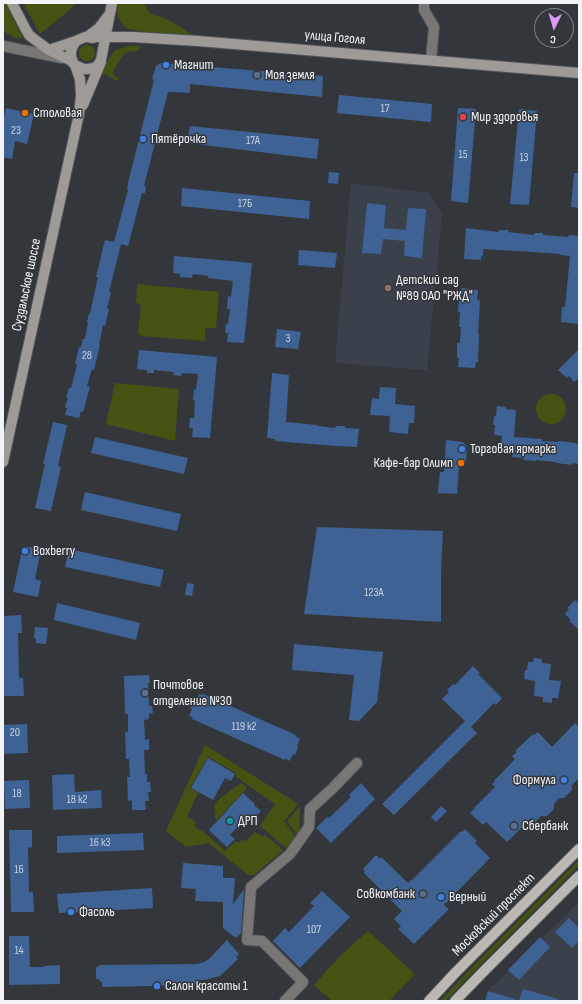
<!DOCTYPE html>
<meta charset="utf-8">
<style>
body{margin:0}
#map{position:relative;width:582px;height:1004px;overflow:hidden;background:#33373c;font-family:"Sofia Sans Condensed",sans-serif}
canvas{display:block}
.frame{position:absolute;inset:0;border:4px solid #f2f4f8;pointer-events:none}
.north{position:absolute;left:534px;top:8px;width:40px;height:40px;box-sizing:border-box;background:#33373c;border:1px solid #7f8387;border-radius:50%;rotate:185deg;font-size:11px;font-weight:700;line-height:16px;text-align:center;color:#f2f4f8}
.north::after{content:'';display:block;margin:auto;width:14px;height:18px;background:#de98f2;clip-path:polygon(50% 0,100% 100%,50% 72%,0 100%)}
</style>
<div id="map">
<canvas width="582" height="1004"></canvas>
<div class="frame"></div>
<div class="north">С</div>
</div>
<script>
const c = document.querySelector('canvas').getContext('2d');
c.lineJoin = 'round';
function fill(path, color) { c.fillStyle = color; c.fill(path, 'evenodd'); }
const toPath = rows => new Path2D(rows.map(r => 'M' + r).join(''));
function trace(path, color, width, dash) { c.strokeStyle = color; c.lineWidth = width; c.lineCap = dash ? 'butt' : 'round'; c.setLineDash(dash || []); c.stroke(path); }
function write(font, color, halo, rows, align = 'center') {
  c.font = font + ' "Sofia Sans Condensed",sans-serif'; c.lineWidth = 3; c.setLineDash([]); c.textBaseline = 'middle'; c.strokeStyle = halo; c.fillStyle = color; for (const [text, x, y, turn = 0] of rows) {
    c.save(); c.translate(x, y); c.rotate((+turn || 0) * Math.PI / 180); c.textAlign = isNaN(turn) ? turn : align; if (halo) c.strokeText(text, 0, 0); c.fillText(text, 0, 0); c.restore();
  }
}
fill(toPath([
 [351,183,429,193,442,214,427,370,335,363],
 [579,902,579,1001,485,1001,488,991]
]), '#3a414b');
fill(toPath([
 [3,3,5,3,23,38,15,38,6,33,3,28],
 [23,3,76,3,67,12,40,34],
 [118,3,139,3,145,5,149,13,164,18,179,26,192,35,149,32,129,29,124,26,118,17,117,11],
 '79 53a8 8 0 1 1 16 0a8 8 0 1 1-16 0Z',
 [129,46,141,46,138,51,128,52,124,54,122,57,113,71,113,75,119,78,116,81,111,77,108,77,106,74,101,75,109,59,112,54,116,50],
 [137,284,219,292,216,328,205,328,205,341,141,336,138,333,141,304,136,303],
 [115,383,179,389,175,441,106,424],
 '536 409a15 15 0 1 1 30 0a15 15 0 1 1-30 0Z',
 [205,745,298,804,284,821,297,839,286,848,260,826,275,804,235,776,236,773,208,757,190,788,198,793,187,817,196,822,195,827,205,833,225,851,236,841,239,843,243,839,246,841,255,832,263,837,265,835,283,850,254,875,248,875,209,843,186,847,166,831],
 [241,783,247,788,216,821,214,807,217,801],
 [300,806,299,837,287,821],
 [579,860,579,865,480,965,445,1001,440,1001,477,962],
 [368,931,415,974,389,1001,332,1001,314,985,340,956]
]), '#455312');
fill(toPath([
 [161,63,323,76,322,97,190,84,190,93,173,92,168,92,144,186,146,186,145,193,142,193,128,246,121,244,109,292,111,293,107,308,109,309,105,326,103,325,99,345,100,345,94,370,92,369,87,386,90,387,83,412,81,411,79,418,65,415,67,408,65,407,68,398,66,398,69,388,71,388,77,365,75,364,79,347,81,347,83,339,85,339,88,322,87,322,89,313,90,314,98,277,96,277,105,240,114,242,128,190,127,190,128,183,154,80,152,79,156,66],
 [339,95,432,104,431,122,337,113],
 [6,108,34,114,27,144,15,141,12,159,3,157,3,121],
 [458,108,476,109,468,203,451,201],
 [519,109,537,111,529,205,510,204],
 [190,126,319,139,317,159,187,143],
 [329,172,339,173,338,184,328,183],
 [574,173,579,173,579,208,571,207],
 [182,188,310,201,309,219,181,206],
 [367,203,386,205,384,228,406,230,408,208,426,209,422,258,404,256,405,241,383,239,381,254,362,253],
 [466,228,499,232,499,230,509,230,508,232,534,235,534,233,543,233,543,235,568,237,569,235,578,236,578,238,579,238,579,324,561,322,562,307,565,307,570,256,560,255,560,254,533,252,483,249,483,257,481,256,481,260,464,259],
 [299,250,337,253,335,268,298,265],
 [174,256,252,263,244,343,227,342,228,333,225,333,226,324,228,324,230,309,227,309,228,296,231,297,233,281,208,278,208,276,193,274,192,278,180,277,180,274,173,273],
 [462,288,478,290,477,300,480,300,478,334,479,334,478,362,476,362,475,368,458,367,459,358,457,358,457,343,460,343,461,327,459,327,460,312,458,312,459,299,461,299],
 [277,329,301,332,298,349,275,347],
 [579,349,579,378,574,382,569,376,567,378,558,370],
 [139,350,217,357,210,438,192,437,193,428,189,428,190,418,194,418,195,400,193,400,194,389,196,390,198,374,182,373,181,376,173,375,174,372,154,370,154,373,147,373,147,370,137,369],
 [272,373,289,375,286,422,317,425,317,426,335,428,336,426,345,426,345,428,359,429,357,447,336,446,275,441,275,439,267,438],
 [380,387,396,388,395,404,415,406,414,423,409,423,408,434,389,432,390,416,370,415,372,398,379,399],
 [497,406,506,407,506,409,516,410,514,437,542,439,541,441,558,442,558,441,576,443,576,444,579,444,579,464,572,463,572,465,556,463,556,462,536,460,536,461,523,460,524,458,512,457,513,448,501,446,502,436,494,435,495,425,493,425,494,416,496,416],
 [53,422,67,425,58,466,61,467,51,511,35,508,45,464,43,464],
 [95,437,188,458,184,474,91,453],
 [446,440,463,442,467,447,466,463,459,465,457,494,438,493,440,472,444,472],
 [85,492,181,514,177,531,81,510],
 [317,527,443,531,441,571,441,622,304,614],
 [23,546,41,549,35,579,41,581,38,597,13,592],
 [69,549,164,570,160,587,65,567],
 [187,583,194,584,192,596,185,595],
 [575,600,579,604,579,630,569,621,571,620,565,614,569,609,567,608],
 [57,603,140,623,136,640,54,620],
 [21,615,22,633,18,633,19,678,23,678,24,696,3,696,3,616],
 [35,627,48,628,46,644,36,643,36,639,34,638],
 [294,644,383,652,377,702,359,721,349,720,354,675,292,670],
 [534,658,542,659,542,663,551,664,549,680,561,681,558,698,552,698,552,703,543,702,543,697,534,696,535,681,524,679,525,670,527,670,528,662,533,662],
 [473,666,480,673,478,674,502,698,496,705,494,703,471,727,477,733,394,815,382,804,465,721,442,699,449,692,447,690,453,684,455,685],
 [149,675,150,683,148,683,149,706,152,706,153,713,149,714,149,719,144,720,145,740,149,739,149,750,144,750,145,774,147,774,147,782,150,782,151,792,148,792,149,801,145,801,146,810,132,810,132,800,128,801,127,777,130,777,129,759,126,759,125,732,128,732,128,714,125,714,124,676],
 [199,694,202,695,203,694,296,735,295,736,300,739,297,746,298,747,295,755,293,754,290,761,285,758,285,760,192,719,192,717,189,716,192,709,190,708,194,699,196,700],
 [575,723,579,727,579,780,577,780,572,785,572,790,564,798,559,798,554,804,554,809,547,816,541,816,535,822,531,818,507,842,486,822,483,825,470,813,475,808,474,808,495,787,492,784,495,782,494,781,515,759,512,756,517,752,515,751,533,734,534,735,538,732,552,747],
 [27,724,28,753,3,754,3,725],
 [208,758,235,774,231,781,225,778,213,800,191,788],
 [74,774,75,792,101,790,102,808,53,810,52,775],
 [29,780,30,808,5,809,4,781],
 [361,783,375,799,331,843,316,828,327,817,329,818,351,797,349,795],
 [243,793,255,804,254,805,261,811,254,818,250,814,240,824,230,835,235,839,227,847,209,830],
 [441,806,447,811,436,822,431,817],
 [465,829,477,841,475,843,490,858,444,905,449,909,414,944,398,929,401,926,394,919,402,911,364,873,365,871,363,869,376,855,380,859,381,857,408,883,411,880,412,880,461,831,462,832],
 [9,830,32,830,32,847,28,848,29,892,33,892,34,912,11,912],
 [143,833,144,850,57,853,57,836],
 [183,863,223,866,223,878,235,878,233,904,244,889,241,933,236,938,223,928,223,902,195,901,196,889,181,888],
 [152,888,153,908,59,913,57,894],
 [322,891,350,917,300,968,273,941,285,928,289,932,314,906,310,903],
 [569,918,579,928,579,941,572,948,555,932],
 [9,936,29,936,30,967,44,967,44,966,60,965,60,984,9,985],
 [540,937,550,947,519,980,508,970],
 [227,940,239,954,236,957,238,959,220,976,204,980,197,980,197,985,102,987,102,982,99,981,99,979,96,979,96,967,99,967,99,965,197,964,204,962,209,959],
 [523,989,558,999,557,1001,519,1001],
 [488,991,515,999,515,1001,485,1001]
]), '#3e6294');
const street = toPath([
 [424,3,424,10,434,27,431,60],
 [3,46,62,58],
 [285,1001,303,982,262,941,247,940,251,887,290,854,309,827,310,809,333,788,357,763]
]);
const secondary = toPath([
 [87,37,133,37,198,41,579,73],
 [87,37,99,28,108,16],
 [49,50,76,41],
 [73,62,71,57,71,51,73,46,76,41,85,37,87,37,93,38],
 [75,65,79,67,84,69,88,69,94,68,98,65,101,60,112,3],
 [83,105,101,62],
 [3,462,79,114,81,96,80,79,75,65,70,60,49,50,34,39,29,35,25,28,12,3]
]);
const primary = toPath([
 [429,1001,456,972,579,849],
 [455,1001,485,970,579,876]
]);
trace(street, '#52555a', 12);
trace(secondary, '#52555a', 12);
trace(primary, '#52555a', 12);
trace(street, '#797775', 10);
trace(secondary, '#9e9b97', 10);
trace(primary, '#bbb7b2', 10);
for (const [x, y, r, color] of [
 [166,65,4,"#3f7fe0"],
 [257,75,4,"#5c6f8a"],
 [25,113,4,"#e8710a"],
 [463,117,4,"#e0444e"],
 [143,139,4,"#3f7fe0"],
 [388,288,4,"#8d6e63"],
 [462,449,4,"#3f7fe0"],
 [461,463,4,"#e8710a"],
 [25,551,4,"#3f7fe0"],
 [145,693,4,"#5c6f8a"],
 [564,780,4,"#3f7fe0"],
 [230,821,4,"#0f9aa8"],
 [514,826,4,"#5c6f8a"],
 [423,894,4,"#5c6f8a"],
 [441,897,4,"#3f7fe0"],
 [71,912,4,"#3f7fe0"],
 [157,986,4,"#3f7fe0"]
]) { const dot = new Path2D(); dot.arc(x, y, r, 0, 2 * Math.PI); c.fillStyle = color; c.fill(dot); trace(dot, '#33373c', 1.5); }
write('12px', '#c5d0df', null, [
 ["17",385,109],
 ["23",16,131],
 ["17А",253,141],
 ["15",463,155],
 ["13",524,158],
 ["17Б",245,204],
 ["3",288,339],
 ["28",87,356],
 ["123А",374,593],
 ["119 к2",244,727],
 ["20",15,733],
 ["18",17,794],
 ["18 к2",77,800],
 ["16 к3",100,843],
 ["16",19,870],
 ["107",314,930],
 ["14",19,951]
]);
write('14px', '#f2f4f8', '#33373c', [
 ["улица Гоголя",335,38,5],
 ["Суздальское шоссе",27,285,-78],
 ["Московский проспект",494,915,-45]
]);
write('14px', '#f2f4f8', '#33373c', [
 ["Магнит",174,65],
 ["Моя земля",265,75],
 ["Столовая",33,113],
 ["Мир здоровья",471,117],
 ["Пятёрочка",151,139],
 ["Детский сад",396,280],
 ["№89 ОАО \"РЖД\"",396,296],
 ["Торговая ярмарка",470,449],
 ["Кафе-бар Олимп",453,463,"right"],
 ["Boxberry",33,551],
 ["Почтовое",153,685],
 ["отделение №30",153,701],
 ["Формула",556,780,"right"],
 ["ДРП",238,821],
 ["Сбербанк",522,826],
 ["Совкомбанк",415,894,"right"],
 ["Верный",449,897],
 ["Фасоль",79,912],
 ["Салон красоты 1",165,986]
], 'left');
</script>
